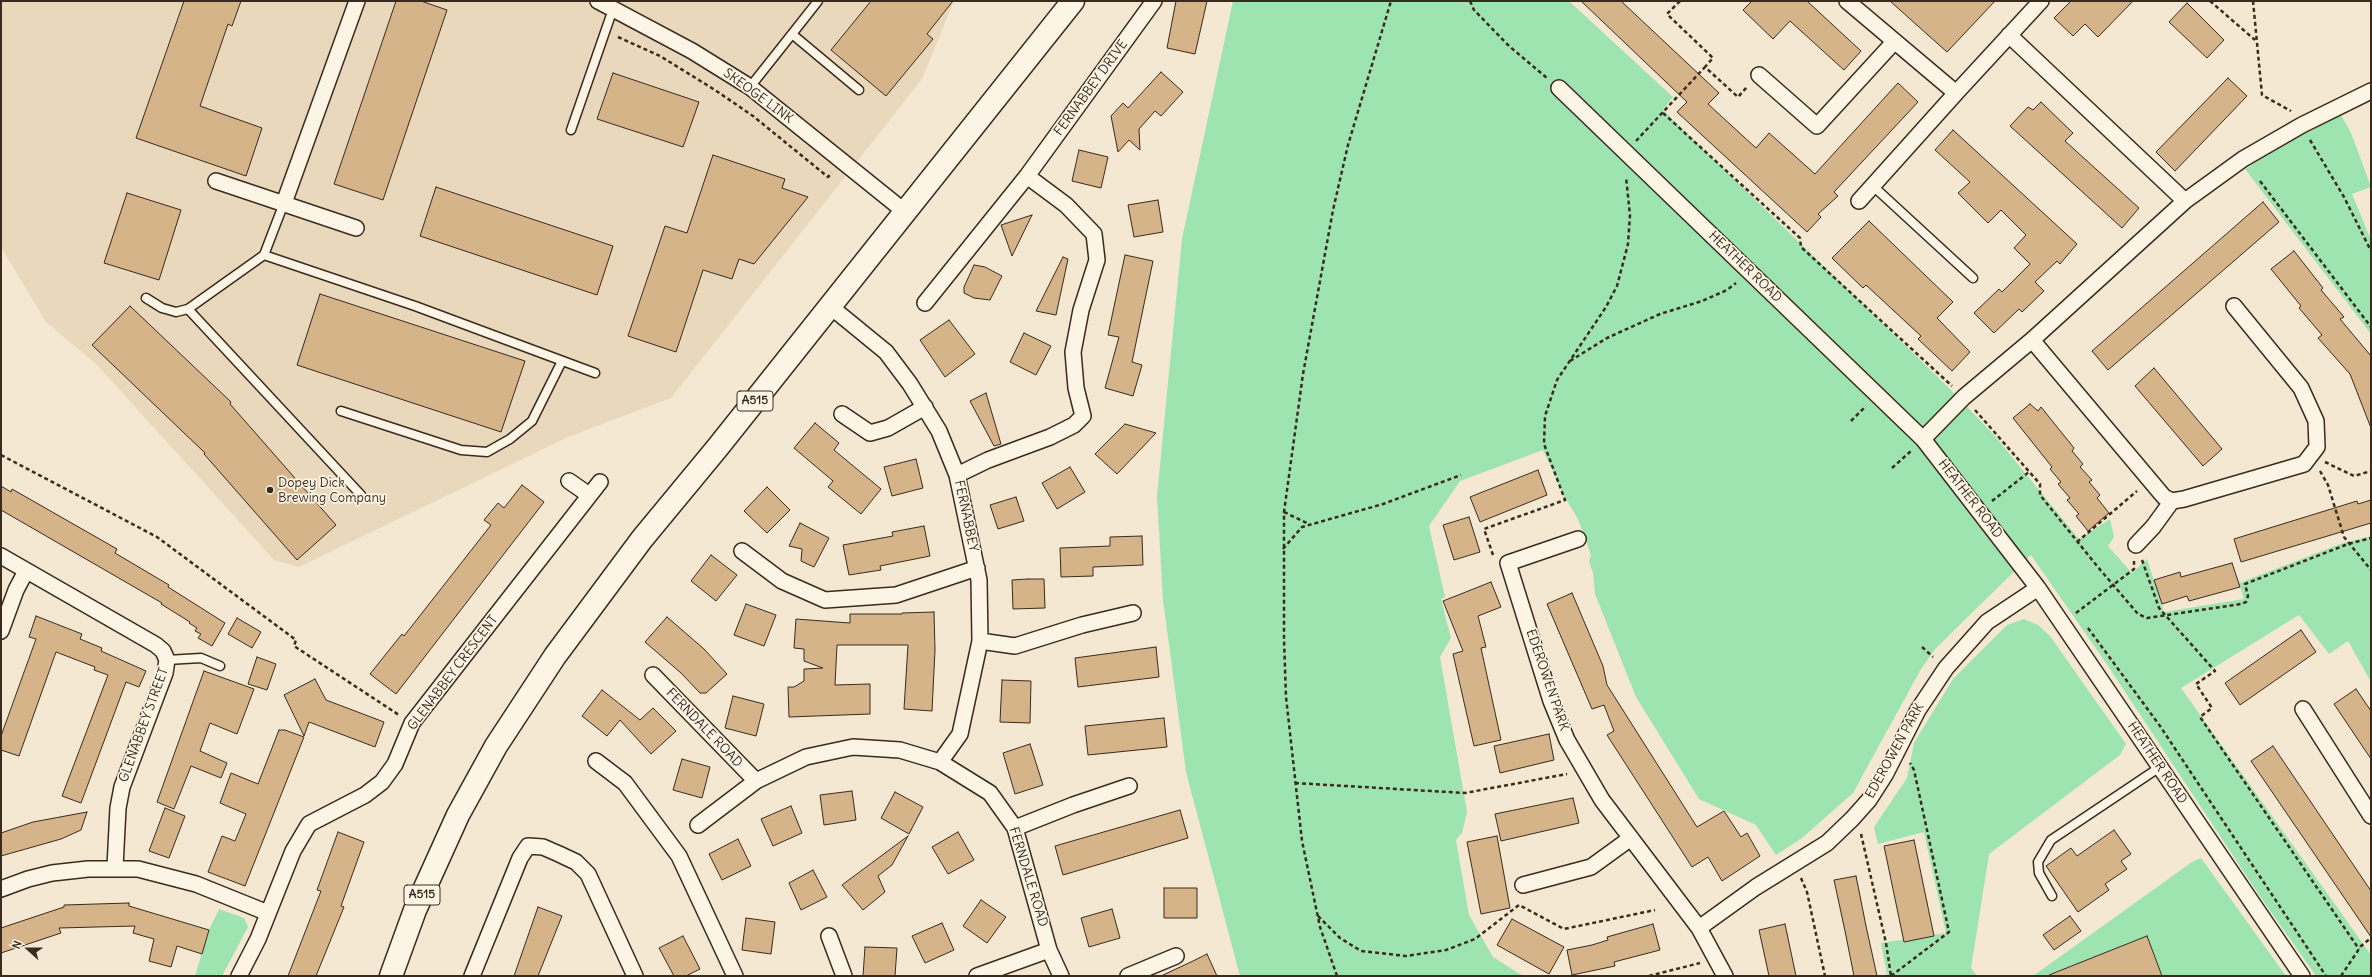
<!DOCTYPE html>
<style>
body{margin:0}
#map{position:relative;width:2372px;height:977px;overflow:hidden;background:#f4e8d2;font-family:Delius,sans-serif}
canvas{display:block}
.frame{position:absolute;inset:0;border:2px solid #3b2a1e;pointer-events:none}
.north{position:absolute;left:8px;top:929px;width:40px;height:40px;-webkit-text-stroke:3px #fcf5e5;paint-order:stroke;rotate:291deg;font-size:11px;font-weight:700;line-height:16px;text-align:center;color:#3b2a1e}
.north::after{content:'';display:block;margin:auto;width:14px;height:18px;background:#3b2a1e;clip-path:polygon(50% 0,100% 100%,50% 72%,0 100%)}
</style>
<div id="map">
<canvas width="2372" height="977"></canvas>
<div class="frame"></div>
<div class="north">N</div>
</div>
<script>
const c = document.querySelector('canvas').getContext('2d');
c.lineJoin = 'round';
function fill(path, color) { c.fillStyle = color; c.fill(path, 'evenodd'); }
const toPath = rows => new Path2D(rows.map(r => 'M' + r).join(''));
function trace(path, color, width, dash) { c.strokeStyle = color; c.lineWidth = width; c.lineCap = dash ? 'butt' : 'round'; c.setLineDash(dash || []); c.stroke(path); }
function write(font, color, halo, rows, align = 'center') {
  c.font = font + ' Delius,sans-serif'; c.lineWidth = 3.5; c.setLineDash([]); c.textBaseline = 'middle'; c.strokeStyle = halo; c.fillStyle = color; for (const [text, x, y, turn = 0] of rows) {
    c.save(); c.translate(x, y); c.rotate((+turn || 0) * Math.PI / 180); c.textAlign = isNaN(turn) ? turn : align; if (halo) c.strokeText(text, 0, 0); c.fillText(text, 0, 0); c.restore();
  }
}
fill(toPath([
 [1,1,954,1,922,79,671,398,568,437,299,567,274,560,96,364,46,322,1,247]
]), '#ead8bc');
fill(toPath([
 [1233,1,1569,1,1673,97,1663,110,1948,387,1994,435,2079,539,2110,519,2114,537,2108,546,2132,573,2147,559,2164,612,2244,599,2239,583,2340,544,2371,536,2371,682,2348,641,2329,654,2299,615,2181,688,2371,955,2371,976,2316,976,2259,895,2108,666,2031,555,1935,649,1921,669,1853,793,1802,838,1776,855,1756,825,1699,799,1636,697,1595,594,1593,572,1589,562,1591,555,1578,519,1564,496,1543,450,1460,481,1429,526,1445,597,1441,599,1451,638,1440,657,1467,812,1462,833,1456,840,1469,915,1493,957,1523,976,1240,976,1186,772,1163,600,1157,496,1182,239],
 [2341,115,2351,133,2371,187,2352,194,2371,240,2371,334,2245,169,2282,145],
 [2024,619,2038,625,2050,636,2126,744,2120,755,1989,854,1971,968,1977,976,1881,976,1887,974,1881,943,1946,933,1924,832,1878,844,1874,827,1907,778,1914,743,1953,679,2007,625],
 [2201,858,2286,976,2155,976,2161,973,2146,937,2046,976,2033,976,2192,862],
 [219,909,244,918,248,927,222,976,195,976,209,930]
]), '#9ee4b1');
const building = toPath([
 [184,1,241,1,232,26,228,24,200,106,262,128,246,176,136,138,184,1],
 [396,1,421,1,447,10,383,200,334,184,396,1],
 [871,1,953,1,927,34,933,39,886,96,831,50,871,1],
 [1176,1,1207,1,1195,54,1167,48,1176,1],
 [1581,1,1621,1,1719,93,1708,104,1756,148,1769,133,1815,174,1898,83,1918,102,1834,192,1838,196,1818,214,1821,217,1807,232,1677,112,1687,102,1581,1],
 [1752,1,1807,1,1861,51,1844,70,1790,21,1773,39,1743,10,1752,1],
 [1890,1,1995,1,1947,52,1890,1],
 [2071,1,2133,1,2098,37,2085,24,2073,36,2054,18,2071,1],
 [2187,3,2224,40,2207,58,2169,22,2187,3],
 [1161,72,1183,92,1161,116,1155,111,1139,129,1140,150,1129,140,1118,152,1111,116,1123,103,1128,108,1161,72],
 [613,73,699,102,683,147,597,119,613,73],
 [2228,78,2247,96,2175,171,2156,152,2228,78],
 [2041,102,2073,133,2065,141,2139,208,2122,228,2010,126,2028,107,2033,110,2041,102],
 [1953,130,2077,244,2060,264,2057,261,2035,282,2044,291,2022,312,2019,309,1994,333,1974,313,1999,289,2002,292,2030,264,2014,248,2026,235,2001,210,1988,223,1958,193,1970,182,1935,150,1953,130],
 [1079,150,1108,157,1101,188,1072,181,1079,150],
 [713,155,785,179,782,188,808,197,754,264,739,259,732,279,703,270,676,352,628,336,665,226,687,233,713,155],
 [436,187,613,246,597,295,420,236,436,187],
 [127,193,181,210,159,280,104,263,127,193],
 [1158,200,1163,232,1134,237,1128,205,1158,200],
 [2263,202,2279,222,2108,370,2092,351,2263,202],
 [1032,215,1012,256,1001,225,1032,215],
 [1869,221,1953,302,1937,318,1970,352,1952,371,1918,339,1921,336,1866,285,1863,288,1832,258,1869,221],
 [2294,251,2323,288,2321,290,2344,317,2340,319,2371,356,2371,428,2350,374,2318,338,2322,335,2299,308,2301,306,2271,269,2294,251],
 [1125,255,1153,261,1132,362,1142,365,1133,396,1105,388,1119,337,1108,335,1125,255],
 [1063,257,1068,259,1056,315,1036,311,1063,257],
 [974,265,985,267,1002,276,990,300,974,298,964,293,964,287,974,265],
 [320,294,525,361,501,432,297,365,320,294],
 [130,306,231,402,230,404,336,525,297,560,204,454,205,453,92,345,130,306],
 [949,320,975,354,945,377,920,340,949,320],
 [1024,333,1051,346,1036,375,1010,362,1024,333],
 [2154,368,2222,449,2203,466,2135,386,2154,368],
 [986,393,1001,444,994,446,970,401,986,393],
 [2030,404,2038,411,2041,407,2074,448,2072,451,2083,464,2080,467,2092,480,2089,482,2100,495,2097,498,2109,513,2088,531,2076,516,2079,514,2067,500,2070,498,2058,484,2061,482,2050,469,2052,467,2013,418,2030,404],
 [815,423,839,443,834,450,881,489,861,514,828,487,833,481,794,448,815,423],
 [1125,424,1156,433,1117,474,1095,454,1125,424],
 [916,459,923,488,892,496,884,467,916,459],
 [1070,467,1085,492,1057,509,1042,483,1070,467],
 [1538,470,1547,495,1480,522,1470,497,1538,470],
 [522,485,544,502,396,694,370,674,402,634,404,636,491,525,484,520,498,503,504,508,522,485],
 [1,486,11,492,12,489,117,549,115,553,169,585,168,587,225,623,212,646,198,638,201,634,195,631,197,628,189,623,190,622,161,604,162,603,1,510,1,486],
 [767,487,790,510,767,533,744,511,767,487],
 [1016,497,1024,521,998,529,990,505,1016,497],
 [2371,500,2371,523,2241,562,2234,539,2357,501,2358,504,2371,500],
 [1469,517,1480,552,1454,560,1443,525,1469,517],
 [800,523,829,538,814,567,801,561,802,549,789,546,800,523],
 [924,526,930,556,880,566,881,570,849,575,843,545,893,536,892,532,924,526],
 [1142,536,1143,565,1093,567,1093,576,1061,577,1060,548,1110,546,1110,537,1142,536],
 [711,555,737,575,716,601,691,581,711,555],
 [2232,563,2240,587,2189,601,2187,596,2162,604,2154,580,2180,572,2181,577,2232,563],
 [1028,579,1044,579,1045,608,1013,609,1012,580,1028,579],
 [1491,582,1501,607,1478,616,1486,647,1481,648,1501,740,1474,746,1453,654,1463,651,1443,601,1491,582],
 [1572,593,1603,666,1607,685,1697,827,1724,811,1741,837,1747,833,1760,856,1722,881,1708,857,1692,867,1607,735,1614,731,1604,705,1592,709,1547,604,1572,593],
 [746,604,776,615,764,646,734,635,746,604],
 [934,612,935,650,932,711,904,709,908,645,837,645,835,685,870,684,870,714,789,717,788,687,794,687,804,681,804,669,823,668,804,661,804,649,794,648,796,619,850,623,850,614,902,614,902,613,934,612],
 [36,616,82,634,80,639,102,648,101,651,146,671,139,687,126,682,81,803,62,796,108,675,94,670,95,667,56,652,19,756,1,750,1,736,36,639,29,637,36,616],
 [667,617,704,649,727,674,706,693,700,693,681,673,645,642,667,617],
 [237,618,261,632,252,648,228,634,237,618],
 [2301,630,2316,652,2240,705,2225,683,2301,630],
 [1156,647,1159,677,1078,687,1075,658,1156,647],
 [257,657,276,664,267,690,248,684,257,657],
 [204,671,254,689,237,734,210,723,200,751,227,763,221,778,191,766,174,809,157,802,204,671],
 [315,679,326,700,384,722,375,747,309,722,304,736,284,695,315,679],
 [1002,680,1031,681,1030,723,1000,722,1002,680],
 [2356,689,2371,711,2371,759,2334,704,2356,689],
 [602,690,640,720,653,708,676,731,651,754,620,720,607,736,582,716,602,690],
 [733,696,764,704,756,736,725,728,733,696],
 [1164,718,1167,747,1088,755,1085,726,1164,718],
 [279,730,285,730,304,737,245,886,208,872,222,836,235,841,246,814,220,803,231,773,258,784,279,730],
 [1549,734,1554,760,1500,773,1494,746,1549,734],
 [1030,744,1043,785,1015,794,1003,753,1030,744],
 [2273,746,2371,891,2371,937,2251,761,2273,746],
 [682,759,710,767,702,798,673,790,682,759],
 [852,791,856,820,824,825,820,795,852,791],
 [895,792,923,807,909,834,881,818,895,792],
 [1573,798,1579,823,1501,841,1495,814,1573,798],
 [791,806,802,833,773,846,761,819,791,806],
 [165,808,185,816,169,858,149,851,165,808],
 [1180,810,1188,838,1063,875,1055,846,1180,810],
 [87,812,81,830,61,839,1,856,1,833,33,822,87,812],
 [2114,830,2131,854,2121,861,2127,869,2105,884,2109,890,2078,912,2046,866,2071,848,2077,856,2114,830],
 [338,832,364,842,341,906,344,907,316,976,288,976,321,891,317,890,338,832],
 [958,832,974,860,948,874,932,847,958,832],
 [908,836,892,865,878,876,885,892,863,910,842,885,908,836],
 [1497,836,1510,908,1481,914,1467,842,1497,836],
 [738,839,751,866,722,880,709,854,738,839],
 [1914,840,1934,936,1904,942,1884,846,1914,840],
 [813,870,827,897,801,910,789,883,813,870],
 [1856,876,1866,926,1877,976,1854,976,1845,931,1834,880,1856,876],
 [1164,888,1197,888,1197,918,1164,918,1164,888],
 [981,900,1006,917,987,943,963,926,981,900],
 [129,903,129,906,209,930,202,954,177,946,171,967,149,961,154,939,133,933,135,926,59,928,61,933,1,953,1,928,64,907,64,905,129,903],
 [538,907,562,916,538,976,514,976,538,907],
 [1112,909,1120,938,1089,947,1081,918,1112,909],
 [2070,916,2081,931,2054,950,2043,935,2070,916],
 [746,918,775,922,771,954,742,950,746,918],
 [1512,919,1564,947,1549,974,1497,945,1512,919],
 [942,923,954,950,925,963,912,936,942,923],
 [1653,924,1660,950,1614,962,1615,966,1572,975,1567,950,1592,945,1608,940,1607,937,1653,924],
 [1785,924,1796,976,1769,976,1759,930,1785,924],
 [683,936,700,969,686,976,674,976,659,948,683,936],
 [2147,936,2162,976,2049,976,2049,975,2147,936],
 [865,947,897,948,895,976,863,976,865,947],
 [1207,954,1217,976,1161,976,1193,961,1207,954]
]);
fill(building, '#d4b488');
trace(building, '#3b2a1e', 1);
const lane = toPath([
 [792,34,818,1],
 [750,87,792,34,859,90],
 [571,130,613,9],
 [1873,186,1973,278],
 [264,255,415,306,595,373],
 [146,298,162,308,176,312,188,309,264,255,284,203],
 [188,309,361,495],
 [341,411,461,450,487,452,510,439,532,421,562,361],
 [167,660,201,658,220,666],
 [2052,896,2039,873,2038,862,2051,840,2160,767]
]);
const street = toPath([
 [598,1,692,51,750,87,904,211],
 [1847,1,1956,93,2041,1],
 [2009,35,2185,201],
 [1759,75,1817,126,1894,42],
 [1559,88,1923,439,2038,588,2302,976],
 [216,181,356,228],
 [1859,201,1956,93],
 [284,203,357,1],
 [925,303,1027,176,1154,1],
 [831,307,886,352,910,384,939,431,957,475,979,580,980,641,960,734,940,762],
 [2032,340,2164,497,2172,501,2184,499,2304,464,2317,447,2316,421,2301,388,2234,306],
 [842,414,870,433,888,428,925,407],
 [1923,439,1964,397,2032,340,2185,201,2243,159,2302,125,2371,91],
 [957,475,988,460,1050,437,1074,425,1083,416,1076,388,1073,352,1081,310,1097,260,1094,234,1066,205,1027,176],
 [569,481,589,495],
 [1578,539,1508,563,1551,701,1567,740,1602,800,1699,928],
 [2136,545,2153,527,2172,501],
 [742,551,782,581,825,600,896,595,977,568],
 [1,556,156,645,163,651,167,660,165,673,122,787,118,808,115,867],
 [1,631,16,590,26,571],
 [980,641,1015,646,1082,625,1133,613],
 [653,675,756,781],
 [2303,709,2371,816],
 [596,761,625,783,679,856,735,976],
 [698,825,756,781,806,757,853,747,900,750,940,762,990,793,1015,828,1049,950,1061,976],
 [1015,828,1073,805,1129,786],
 [1523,885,1591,867,1631,838],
 [1,889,28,879,52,873,88,869,138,869,196,884,268,913],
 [829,936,844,976],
 [239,976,258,939,293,851,309,824,365,795,382,782,395,764,412,723,600,482],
 [472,976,520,858,528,846,543,847,559,854,576,862,588,874,635,976],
 [977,976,1049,950],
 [1128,976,1176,956],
 [1725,976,1699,928,1756,887,1827,843,1852,819,1869,800,1885,775,1918,710,1946,668,1987,622,2038,588]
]);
const highway = toPath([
 [391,976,415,910,458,815,496,746,555,656,642,539,718,447,1073,1]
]);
trace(lane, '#3b2a1e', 11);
trace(street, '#3b2a1e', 18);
trace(highway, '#3b2a1e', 25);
trace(toPath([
 [1470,1,1474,10,1509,46,1547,78],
 [1680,1,1667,14,1713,58,1705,67],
 [2210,1,2255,40],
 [2253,1,2262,95,2291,111],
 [618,37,660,56,715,90,753,116,828,177,832,173],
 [1663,113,1800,238,1801,247,1952,386],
 [2310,140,2344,197,2371,251],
 [1636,141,1705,67,1738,97,1747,87],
 [2260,181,2371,327],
 [1570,361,1607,338,1660,314,1702,301,1727,290,1736,283],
 [1975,410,2040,484,2040,495,2097,566,2138,614,2147,618,2241,604,2246,602,2248,596,2245,584,2348,544,2371,538],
 [1851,421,1866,406],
 [1,455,157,537,296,640,294,646,399,715],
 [2325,462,2354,476,2371,471],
 [1892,468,1911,451],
 [2320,471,2328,485,2344,537,2371,570],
 [1992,501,2029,472],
 [1284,512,1309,524],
 [2077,542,2137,491],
 [1283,549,1302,527,1383,504,1461,475],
 [1493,555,1484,529,1565,500,1544,444,1545,416,1557,380,1606,307,1617,286,1628,244,1630,215,1626,177],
 [2142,560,2159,608,2215,671,2196,684,2212,708,2200,717,2359,949],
 [2076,613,2134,569,2134,561],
 [2088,628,2160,726,2326,976],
 [1922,647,1933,657],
 [1295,783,1465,793,1567,774],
 [1861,834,1886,943,1891,976],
 [1801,878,1807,892,1825,976],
 [1318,916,1340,938,1361,951,1406,956,1446,950,1475,939,1519,905,1564,929,1655,910],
 [1337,976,1320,927,1302,841,1286,697,1284,639,1284,512,1303,374,1333,210,1348,145,1391,1],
 [1649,976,1700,963],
 [1891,976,1949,932,1914,770,1910,763],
 [2341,976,2361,946,2371,938]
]), '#3b2a1e', 2.5, [4, 3]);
trace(lane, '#fcf5e5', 8);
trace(street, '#fcf5e5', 15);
trace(highway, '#fcf5e5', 22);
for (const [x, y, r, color] of [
 [270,490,4,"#3b2a1e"]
]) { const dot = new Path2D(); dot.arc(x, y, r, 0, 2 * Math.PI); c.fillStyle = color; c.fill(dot); trace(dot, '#fcf5e5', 1.5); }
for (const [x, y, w] of [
 [755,401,36],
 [422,895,36]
]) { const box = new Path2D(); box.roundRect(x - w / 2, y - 10, w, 20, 3); c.fillStyle = '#fcf5e5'; c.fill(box); trace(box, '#3b2a1e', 1); }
write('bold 12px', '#3b2a1e', null, [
 ["A515",755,401],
 ["A515",422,895]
]);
write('13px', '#3b2a1e', '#fcf5e5', [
 ["FERNABBEY DRIVE",1091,88,-54],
 ["SKEOGE LINK",758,96,36],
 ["HEATHER ROAD",1745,267,44],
 ["HEATHER ROAD",1970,499,52],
 ["FERNABBEY",966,516,78],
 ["GLENABBEY CRESCENT",453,673,-53],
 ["EDEROWEN PARK",1547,680,71],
 ["GLENABBEY STREET",144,725,-70],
 ["FERNDALE ROAD",704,728,46],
 ["EDEROWEN PARK",1895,751,-61],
 ["HEATHER ROAD",2157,763,56],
 ["FERNDALE ROAD",1028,877,73]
]);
write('13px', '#3b2a1e', '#fcf5e5', [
 ["Dopey Dick",278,483],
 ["Brewing Company",278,498]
], 'left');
</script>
